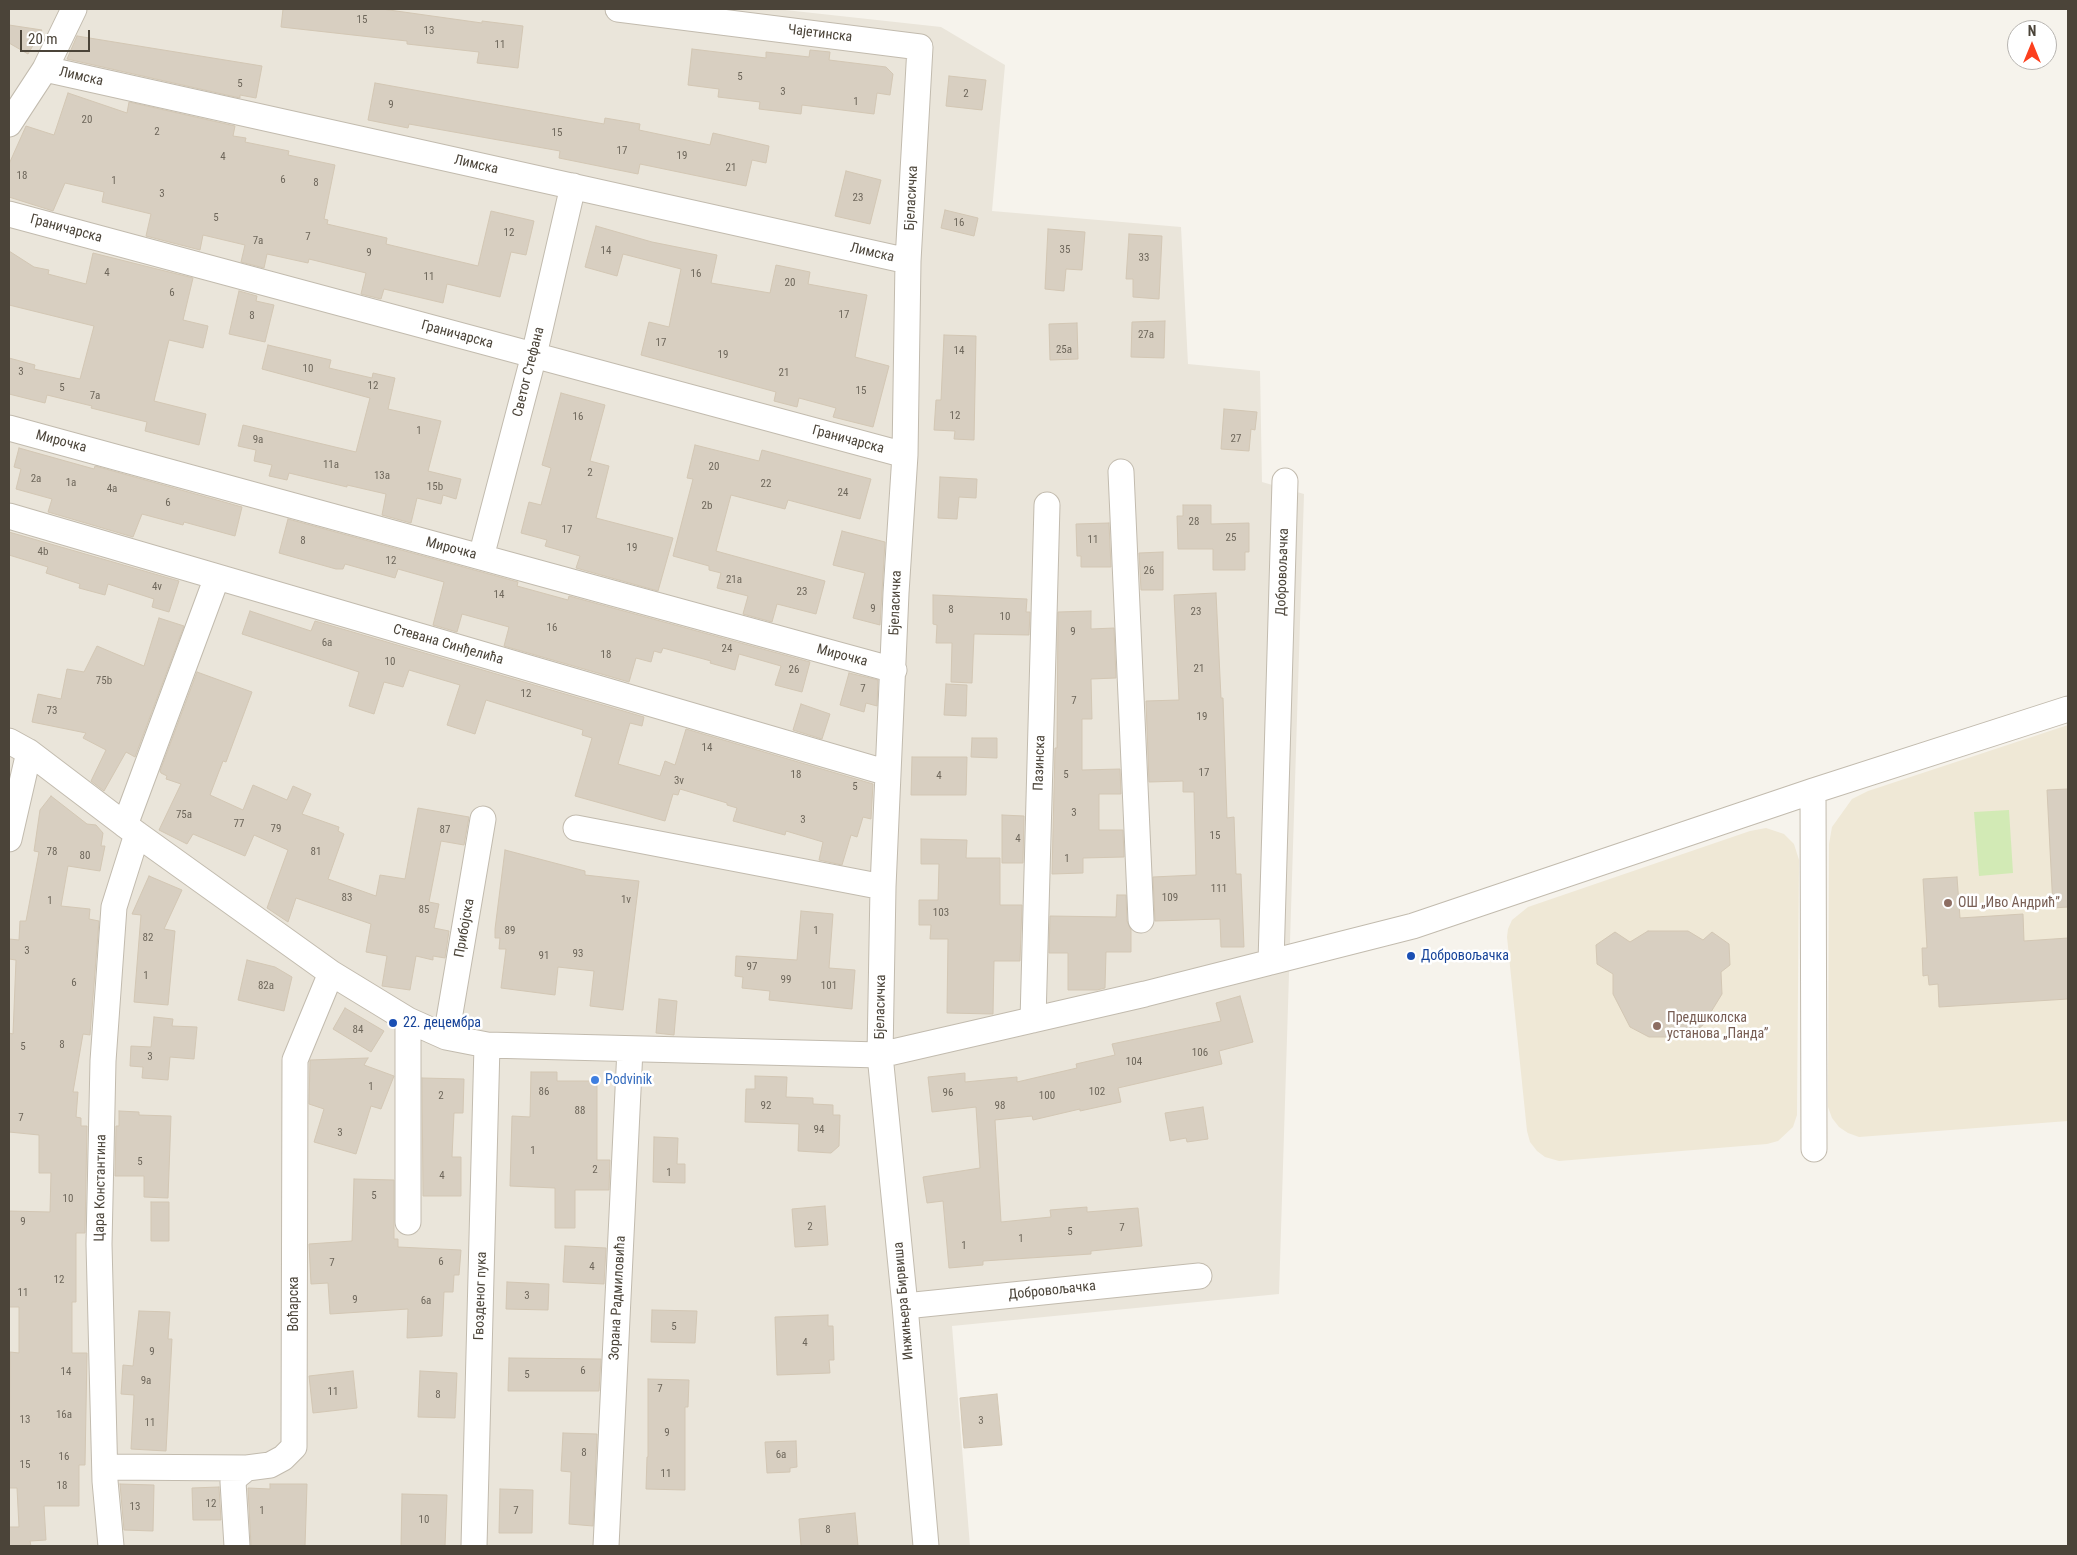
<!DOCTYPE html>
<meta charset="utf-8">
<style>
body{margin:0}
#map{position:relative;width:2077px;height:1555px;overflow:hidden;background:#f6f3ec;font-family:"Roboto Condensed",sans-serif}
canvas{display:block}
.frame{position:absolute;inset:0;border:10px solid #4b4439;pointer-events:none}
.north{position:absolute;left:2007px;top:20px;width:50px;height:50px;box-sizing:border-box;background:#fff;border:1px solid #b7b4b0;border-radius:50%;rotate:0deg;font-size:14px;font-weight:700;line-height:20px;text-align:center;color:#4b4439}
.north::after{content:'';display:block;margin:auto;width:18px;height:22px;background:#fc3f1d;clip-path:polygon(50% 0,100% 100%,50% 72%,0 100%)}
.scale{position:absolute;left:20px;top:30px;width:70px;height:22px;box-sizing:border-box;border:2px solid #4b4439;border-top:0;padding-left:6px;font-size:15px;line-height:18px;white-space:nowrap;color:#4b4439;-webkit-text-stroke:4px #fff;paint-order:stroke}
</style>
<div id="map">
<canvas width="2077" height="1555"></canvas>
<div class="frame"></div>
<div class="north">N</div>
<div class="scale">20 m</div>
</div>
<script>
const c = document.querySelector('canvas').getContext('2d');
c.lineJoin = 'round';
function fill(path, color) { c.fillStyle = color; c.fill(path, 'evenodd'); }
const toPath = rows => new Path2D(rows.map(r => 'M' + r).join(''));
function trace(path, color, width, dash) { c.strokeStyle = color; c.lineWidth = width; c.lineCap = dash ? 'butt' : 'round'; c.setLineDash(dash || []); c.stroke(path); }
function write(font, color, halo, rows, align = 'center') {
  c.font = font + ' "Roboto Condensed",sans-serif'; c.lineWidth = 5; c.setLineDash([]); c.textBaseline = 'middle'; c.strokeStyle = halo; c.fillStyle = color; for (const [text, x, y, turn = 0] of rows) {
    c.save(); c.translate(x, y); c.rotate((+turn || 0) * Math.PI / 180); c.textAlign = isNaN(turn) ? turn : align; if (halo) c.strokeText(text, 0, 0); c.fillText(text, 0, 0); c.restore();
  }
}
fill(toPath([
 [9,9,776,9,941,27,1005,65,992,211,1181,227,1188,364,1260,371,1262,482,1304,494,1279,1294,952,1326,970,1546,9,1546]
]), '#eae5da');
fill(toPath([
 [2068,725,2068,1121,1859,1137,1848,1133,1839,1127,1832,1118,1828,1107,1829,844,1832,827,1852,799,1868,791],
 [1766,828,1784,834,1794,844,1799,860,1797,1115,1793,1127,1778,1141,1767,1144,1559,1161,1545,1157,1537,1151,1530,1142,1527,1131,1507,937,1508,929,1512,920,1528,907,1750,831]
]), '#efe8d6');
fill(toPath([
 [2009,810,2013,873,1979,876,1974,812]
]), '#d2eab5');
const building = toPath([
 [283,9,382,9,482,23,482,21,523,26,518,68,477,63,479,52,407,44,407,41,281,27,283,9],
 [9,25,42,30,28,54,9,43,9,25],
 [77,36,262,66,256,98,240,95,240,98,67,59,77,36],
 [692,49,766,58,766,52,809,57,810,50,830,52,829,60,886,67,893,74,890,95,877,93,874,114,802,105,801,114,759,109,760,102,718,97,719,89,688,85,692,49],
 [949,76,986,80,982,110,946,106,949,76],
 [375,83,604,124,605,118,640,124,639,130,710,145,713,133,769,146,766,163,752,160,746,186,640,164,638,174,559,158,560,151,409,124,408,128,368,120,375,83],
 [68,93,127,113,129,102,235,126,233,136,246,138,245,142,289,151,288,155,335,165,324,219,328,220,327,224,387,238,386,244,478,266,491,211,534,221,526,255,511,252,500,297,447,284,443,303,384,289,381,299,361,294,366,273,309,259,308,263,267,254,264,268,241,262,245,245,203,235,200,250,146,236,151,214,102,202,104,192,65,183,53,211,9,197,9,164,26,126,54,135,68,93],
 [846,171,881,180,870,224,835,216,846,171],
 [945,210,978,218,974,236,941,228,945,210],
 [596,226,652,242,717,255,711,283,770,293,776,265,810,272,808,284,867,295,855,357,889,366,873,427,833,417,836,408,799,398,797,407,774,401,776,392,641,355,649,322,669,327,681,269,623,254,617,276,585,267,596,226],
 [1048,229,1085,232,1082,270,1066,269,1064,291,1045,289,1048,229],
 [1129,234,1162,236,1159,299,1133,297,1133,279,1126,279,1129,234],
 [9,251,34,267,49,270,48,274,86,284,93,253,193,278,183,320,208,326,203,348,169,340,154,401,206,414,199,445,145,431,147,422,91,408,92,406,47,395,45,403,9,394,9,358,35,365,34,369,80,379,94,326,9,305,9,251],
 [239,291,257,296,256,301,274,305,265,342,229,334,239,291],
 [1165,321,1164,358,1131,357,1132,322,1165,321],
 [1077,323,1078,359,1050,360,1049,324,1077,323],
 [944,335,976,336,974,440,954,439,955,431,934,430,936,400,941,400,944,335],
 [268,345,331,360,329,368,372,378,373,373,395,378,388,409,441,421,428,471,461,479,456,499,443,495,441,504,417,498,411,523,382,515,386,494,347,485,347,487,289,473,287,480,269,476,272,465,254,461,256,450,238,446,243,425,356,452,370,398,262,369,268,345],
 [561,393,605,405,590,461,609,466,596,518,673,538,658,591,576,568,580,556,545,546,547,540,521,533,529,502,541,505,551,468,542,465,561,393],
 [1224,409,1257,412,1255,430,1251,429,1249,451,1221,449,1224,409],
 [695,445,759,461,762,450,871,479,860,519,788,500,785,509,731,495,716,551,825,581,816,614,777,604,772,622,743,614,748,596,717,588,721,573,709,570,709,566,673,556,693,479,687,478,695,445],
 [19,448,94,469,95,466,242,507,235,536,184,522,183,525,142,514,133,537,48,512,52,499,16,489,21,469,14,467,19,448],
 [940,477,977,479,976,498,959,497,957,519,938,518,940,477],
 [1183,505,1211,505,1211,524,1249,523,1249,552,1245,552,1245,570,1213,570,1213,549,1178,549,1177,516,1183,516,1183,505],
 [288,519,518,582,517,586,568,600,569,596,810,662,802,692,775,685,781,666,739,654,735,670,710,663,711,661,663,648,661,653,654,651,651,662,636,658,629,682,504,646,509,627,462,614,457,632,433,625,444,582,398,569,395,578,345,564,343,569,336,569,279,553,288,519],
 [1109,523,1111,567,1081,567,1081,556,1077,556,1076,524,1109,523],
 [842,531,885,542,880,625,853,618,865,573,833,565,842,531],
 [9,532,179,581,169,612,152,607,154,599,108,584,105,595,79,588,80,584,46,573,48,567,9,555,9,532],
 [1163,552,1163,590,1141,590,1139,553,1163,552],
 [1216,593,1221,698,1223,698,1227,818,1234,817,1236,874,1241,874,1244,947,1221,947,1220,919,1155,921,1153,877,1196,875,1194,792,1183,792,1183,781,1149,782,1146,701,1179,700,1174,595,1216,593],
 [933,595,1027,599,1026,612,1030,612,1029,635,974,634,972,683,951,682,952,643,936,643,937,625,933,624,933,595],
 [250,611,311,631,315,621,644,717,642,726,630,723,618,764,660,776,665,761,675,765,686,729,873,784,871,819,863,817,857,837,851,835,842,865,819,860,823,842,786,831,785,835,733,821,737,808,727,805,727,803,680,789,678,795,673,794,665,821,575,796,592,738,582,735,583,730,486,700,475,734,447,725,460,685,409,670,403,687,384,682,374,714,349,706,359,672,242,634,250,611],
 [1091,611,1091,629,1114,628,1116,678,1091,679,1092,719,1082,719,1082,770,1120,769,1121,794,1099,794,1099,830,1123,830,1124,857,1083,858,1083,873,1052,874,1055,748,1057,748,1058,612,1091,611],
 [159,618,184,626,135,757,126,752,104,791,91,781,106,750,83,738,86,733,32,722,38,694,61,699,67,669,84,672,97,646,144,666,159,618],
 [197,672,252,692,226,762,223,761,210,795,243,810,253,785,287,800,293,786,311,794,302,814,339,827,338,831,344,834,328,879,376,896,380,875,405,879,418,808,469,817,464,845,441,841,429,902,439,904,434,928,449,931,445,958,433,956,433,960,416,956,410,990,382,986,387,956,366,952,371,924,296,898,288,922,267,908,288,850,254,835,245,856,193,834,187,844,159,830,181,784,166,779,167,776,161,773,160,771,197,672],
 [849,673,878,680,877,706,866,703,864,712,840,705,849,673],
 [946,684,967,685,966,716,944,715,946,684],
 [801,704,830,714,822,739,793,730,801,704],
 [972,738,997,738,997,758,971,757,972,738],
 [912,757,967,757,966,795,911,795,912,757],
 [2068,789,2068,907,2053,908,2047,790,2068,789],
 [51,796,87,824,96,825,103,833,101,846,105,846,100,871,68,866,61,906,90,909,89,919,99,921,90,1035,83,1034,73,1092,78,1092,76,1117,81,1118,81,1126,87,1126,85,1233,76,1233,76,1302,72,1302,72,1353,87,1353,85,1465,79,1465,79,1506,44,1506,46,1540,30,1541,31,1546,9,1546,9,1527,19,1527,17,1488,9,1488,10,1352,19,1353,19,1307,9,1307,9,1211,50,1212,51,1173,39,1173,39,1135,9,1132,9,1033,13,1034,16,960,9,959,9,939,19,940,20,921,26,921,39,852,34,851,40,810,51,796],
 [1002,815,1024,816,1023,863,1002,863,1002,815],
 [921,839,967,840,966,858,1000,858,1000,905,1022,905,1020,961,994,961,993,1014,947,1013,948,939,930,939,931,925,919,925,919,900,938,900,939,864,921,864,921,839],
 [505,850,585,871,585,875,639,881,623,1010,590,1006,594,971,558,967,555,995,501,988,506,949,499,949,500,938,495,938,495,929,505,850],
 [149,876,182,890,164,929,175,931,168,1005,134,1002,141,915,132,914,149,876],
 [1957,877,1960,918,2023,914,2024,941,2068,938,2068,999,1939,1007,1938,984,1929,985,1928,975,1923,976,1922,948,1927,948,1923,879,1957,877],
 [1117,895,1126,895,1127,921,1131,930,1131,952,1106,952,1105,988,1097,990,1068,990,1068,953,1049,953,1050,916,1116,917,1117,895],
 [801,911,833,914,829,968,855,970,852,1009,769,1000,770,991,742,988,743,977,735,976,736,956,797,960,801,911],
 [1648,931,1688,931,1703,940,1712,932,1729,944,1730,965,1721,972,1722,994,1703,1025,1687,1037,1649,1037,1630,1027,1613,994,1613,974,1597,964,1596,945,1615,932,1630,942,1648,931],
 [247,960,275,967,292,977,284,1011,238,1000,247,960],
 [1240,996,1253,1042,1219,1051,1222,1064,1118,1088,1121,1102,1080,1111,1080,1109,1033,1120,1032,1116,995,1120,1001,1222,1051,1217,1050,1210,1087,1207,1087,1212,1138,1208,1142,1246,1091,1251,1091,1254,983,1261,983,1265,949,1268,943,1201,927,1203,923,1177,980,1168,976,1107,932,1112,928,1077,965,1073,965,1082,1017,1077,1017,1082,1077,1068,1076,1064,1115,1055,1112,1044,1221,1021,1216,1003,1240,996],
 [659,999,677,1001,674,1035,656,1033,659,999],
 [345,1008,384,1031,371,1052,333,1029,345,1008],
 [154,1017,173,1019,172,1026,197,1027,194,1059,170,1057,168,1080,142,1078,143,1067,130,1066,131,1046,151,1047,154,1017],
 [368,1058,364,1065,394,1076,381,1109,371,1106,356,1154,314,1142,324,1109,309,1104,310,1060,368,1058],
 [531,1072,557,1072,557,1081,597,1081,597,1160,610,1160,609,1190,575,1190,575,1228,555,1228,555,1188,510,1186,512,1116,530,1117,531,1072],
 [755,1076,787,1077,786,1097,813,1098,813,1104,833,1105,833,1115,840,1115,839,1146,831,1153,798,1151,799,1124,745,1122,746,1089,755,1089,755,1076],
 [422,1078,464,1079,463,1113,454,1113,452,1157,461,1157,461,1196,423,1196,422,1078],
 [1203,1107,1208,1139,1187,1142,1186,1138,1170,1141,1165,1113,1203,1107],
 [119,1111,139,1112,139,1115,171,1116,168,1198,144,1197,144,1176,115,1176,116,1126,119,1126,119,1111],
 [654,1137,678,1138,677,1164,685,1164,685,1183,653,1182,654,1137],
 [354,1179,394,1180,394,1239,398,1239,398,1247,461,1250,459,1275,454,1275,453,1292,444,1292,442,1336,407,1338,408,1309,330,1314,328,1283,311,1284,309,1244,352,1241,354,1179],
 [151,1202,169,1202,169,1241,151,1241,151,1202],
 [825,1206,828,1245,795,1247,792,1209,825,1206],
 [565,1246,606,1248,604,1284,563,1282,565,1246],
 [507,1282,549,1284,548,1310,506,1309,507,1282],
 [652,1310,697,1311,695,1343,651,1342,652,1310],
 [139,1311,170,1312,168,1339,172,1339,166,1451,131,1449,134,1395,121,1394,123,1365,133,1366,139,1311],
 [828,1315,828,1326,833,1326,834,1360,829,1360,830,1373,777,1375,775,1317,828,1315],
 [509,1358,601,1359,599,1391,508,1391,509,1358],
 [353,1371,357,1408,313,1413,309,1376,353,1371],
 [420,1371,457,1373,455,1418,418,1417,420,1371],
 [648,1379,689,1380,688,1407,685,1407,685,1490,646,1489,647,1457,648,1457,648,1379],
 [997,1394,1002,1445,964,1448,960,1398,997,1394],
 [563,1433,597,1434,593,1526,569,1524,571,1472,561,1471,563,1433],
 [796,1441,797,1467,790,1468,790,1472,767,1473,765,1442,796,1441],
 [120,1484,154,1485,153,1531,124,1530,120,1484],
 [270,1484,307,1484,305,1546,251,1546,248,1488,270,1489,270,1484],
 [219,1487,221,1520,193,1520,192,1488,219,1487],
 [500,1489,533,1490,532,1533,499,1533,500,1489],
 [402,1494,447,1495,445,1546,401,1546,402,1494],
 [855,1513,858,1546,801,1546,799,1519,855,1513]
]);
fill(building, '#d8cfc1');
trace(building, '#d3c7b4', 1);
const minor = toPath([
 [618,9,920,47,908,261,905,455,896,593,883,887,880,1055,905,1306,926,1546],
 [45,69,908,261],
 [9,124,45,69,74,9],
 [9,214,905,455],
 [9,428,894,670],
 [1121,472,1141,920],
 [9,516,888,773],
 [481,557,534,355,573,186],
 [9,741,29,752,137,834,331,973,408,1020,446,1037,487,1045,880,1055,1145,994,1413,926,1813,791,2068,709],
 [1813,791,1814,1149],
 [125,825,217,577],
 [576,828,883,887],
 [9,839,29,752],
 [1271,962,1285,481],
 [408,1020,408,1222],
 [1033,1020,1047,505],
 [446,1037,483,819],
 [905,1306,1199,1276],
 [105,1467,247,1468,270,1465,283,1458,294,1447,295,1060,331,973],
 [111,1546,105,1481,99,1244,103,1061,114,907,137,834],
 [237,1546,233,1482,237,1476,247,1468],
 [474,1546,487,1045],
 [606,1546,630,1049]
]);
trace(minor, '#c2bbae', 27);
trace(minor, '#fff', 25);
for (const [x, y, r, color] of [
 [1948,903,5,"#8d6e63"],
 [1411,956,5,"#1a4fb4"],
 [393,1023,5,"#1a4fb4"],
 [1657,1026,5,"#8d6e63"],
 [595,1080,5,"#3f7fe0"]
]) { const dot = new Path2D(); dot.arc(x, y, r, 0, 2 * Math.PI); c.fillStyle = color; c.fill(dot); trace(dot, '#fff', 2); }
write('11px', '#6e675b', null, [
 ["15",362,20],
 ["13",429,31],
 ["11",500,45],
 ["5",740,77],
 ["5",240,84],
 ["3",783,92],
 ["2",966,94],
 ["1",856,102],
 ["9",391,105],
 ["20",87,120],
 ["2",157,132],
 ["15",557,133],
 ["17",622,151],
 ["19",682,156],
 ["4",223,157],
 ["21",731,168],
 ["18",22,176],
 ["6",283,180],
 ["1",114,181],
 ["8",316,183],
 ["3",162,194],
 ["23",858,198],
 ["5",216,218],
 ["16",959,223],
 ["12",509,233],
 ["7",308,237],
 ["7a",258,241],
 ["35",1065,250],
 ["14",606,251],
 ["9",369,253],
 ["33",1144,258],
 ["4",107,273],
 ["16",696,274],
 ["11",429,277],
 ["20",790,283],
 ["6",172,293],
 ["17",844,315],
 ["8",252,316],
 ["27a",1146,335],
 ["17",661,343],
 ["25a",1064,350],
 ["14",959,351],
 ["19",723,355],
 ["10",308,369],
 ["3",21,372],
 ["21",784,373],
 ["12",373,386],
 ["5",62,388],
 ["15",861,391],
 ["7a",95,396],
 ["12",955,416],
 ["16",578,417],
 ["1",419,431],
 ["27",1236,439],
 ["9a",258,440],
 ["11a",331,465],
 ["20",714,467],
 ["2",590,473],
 ["13a",382,476],
 ["2a",36,479],
 ["1a",71,483],
 ["22",766,484],
 ["15b",435,487],
 ["4a",112,489],
 ["24",843,493],
 ["6",168,503],
 ["2b",707,506],
 ["28",1194,522],
 ["17",567,530],
 ["25",1231,538],
 ["11",1093,540],
 ["8",303,541],
 ["19",632,548],
 ["4b",43,552],
 ["12",391,561],
 ["26",1149,571],
 ["21a",734,580],
 ["4v",157,587],
 ["23",802,592],
 ["14",499,595],
 ["9",873,609],
 ["8",951,610],
 ["23",1196,612],
 ["10",1005,617],
 ["16",552,628],
 ["9",1073,632],
 ["6a",327,643],
 ["24",727,649],
 ["18",606,655],
 ["10",390,662],
 ["21",1199,669],
 ["26",794,670],
 ["75b",104,681],
 ["7",863,689],
 ["12",526,694],
 ["7",1074,701],
 ["73",52,711],
 ["19",1202,717],
 ["14",707,748],
 ["17",1204,773],
 ["18",796,775],
 ["5",1066,775],
 ["4",939,776],
 ["3v",679,781],
 ["5",855,787],
 ["3",1074,813],
 ["75a",184,815],
 ["3",803,820],
 ["77",239,824],
 ["79",276,829],
 ["87",445,830],
 ["15",1215,836],
 ["4",1018,839],
 ["78",52,852],
 ["81",316,852],
 ["80",85,856],
 ["1",1067,859],
 ["111",1219,889],
 ["83",347,898],
 ["109",1170,898],
 ["1v",626,900],
 ["1",50,901],
 ["85",424,910],
 ["103",941,913],
 ["89",510,931],
 ["1",816,931],
 ["82",148,938],
 ["3",27,951],
 ["93",578,954],
 ["91",544,956],
 ["97",752,967],
 ["1",146,976],
 ["99",786,980],
 ["6",74,983],
 ["82a",266,986],
 ["101",829,986],
 ["84",358,1030],
 ["8",62,1045],
 ["5",23,1047],
 ["106",1200,1053],
 ["3",150,1057],
 ["104",1134,1062],
 ["1",371,1087],
 ["86",544,1092],
 ["102",1097,1092],
 ["96",948,1093],
 ["2",441,1096],
 ["100",1047,1096],
 ["92",766,1106],
 ["98",1000,1106],
 ["88",580,1111],
 ["7",21,1118],
 ["94",819,1130],
 ["3",340,1133],
 ["1",533,1151],
 ["5",140,1162],
 ["2",595,1170],
 ["1",669,1173],
 ["4",442,1176],
 ["5",374,1196],
 ["10",68,1199],
 ["9",23,1222],
 ["2",810,1227],
 ["7",1122,1228],
 ["5",1070,1232],
 ["1",1021,1239],
 ["1",964,1246],
 ["6",441,1262],
 ["7",332,1263],
 ["4",592,1267],
 ["12",59,1280],
 ["11",23,1293],
 ["3",527,1296],
 ["9",355,1300],
 ["6a",426,1301],
 ["5",674,1327],
 ["4",805,1343],
 ["9",152,1352],
 ["6",583,1371],
 ["14",66,1372],
 ["5",527,1375],
 ["9a",146,1381],
 ["7",660,1389],
 ["11",333,1392],
 ["8",438,1395],
 ["16a",64,1415],
 ["13",25,1420],
 ["3",981,1421],
 ["11",150,1423],
 ["9",667,1433],
 ["8",584,1453],
 ["6a",781,1455],
 ["16",64,1457],
 ["15",25,1465],
 ["11",666,1474],
 ["18",62,1486],
 ["12",211,1504],
 ["13",135,1507],
 ["1",262,1511],
 ["7",516,1511],
 ["10",424,1520],
 ["8",828,1530]
]);
write('14px', '#4b4439', '#fff', [
 ["Чајетинска",820,34,7],
 ["Лимска",81,77,13],
 ["Лимска",476,165,13],
 ["Бјеласичка",912,198,-87],
 ["Граничарска",66,229,15],
 ["Лимска",872,253,13],
 ["Граничарска",457,335,15],
 ["Светог Стефана",529,372,-76],
 ["Граничарска",848,440,15],
 ["Мирочка",61,442,15],
 ["Мирочка",451,549,15],
 ["Добровољачка",1283,572,-88],
 ["Бјеласичка",896,603,-88],
 ["Стевана Синђелића",448,645,16],
 ["Мирочка",842,656,15],
 ["Пазинска",1040,763,-88],
 ["Прибојска",465,928,-80],
 ["Бјеласичка",881,1007,-89],
 ["Цара Константина",101,1188,-89],
 ["Добровољачка",1052,1291,-6],
 ["Гвозденог пука",481,1296,-88],
 ["Зорана Радмиловића",618,1298,-87],
 ["Инжињера Бирвиша",904,1301,-95],
 ["Воћарска",294,1304,-90]
]);
write('14px', '#785e54', '#fff', [
 ["ОШ „Иво Андрић”",1958,903],
 ["Предшколска",1667,1018],
 ["установа „Панда”",1667,1034]
], 'left');
write('14px', '#164399', '#fff', [
 ["Добровољачка",1421,956],
 ["22. децембра",403,1023]
], 'left');
write('14px', '#366cbe', '#fff', [
 ["Podvinik",605,1080]
], 'left');
</script>
